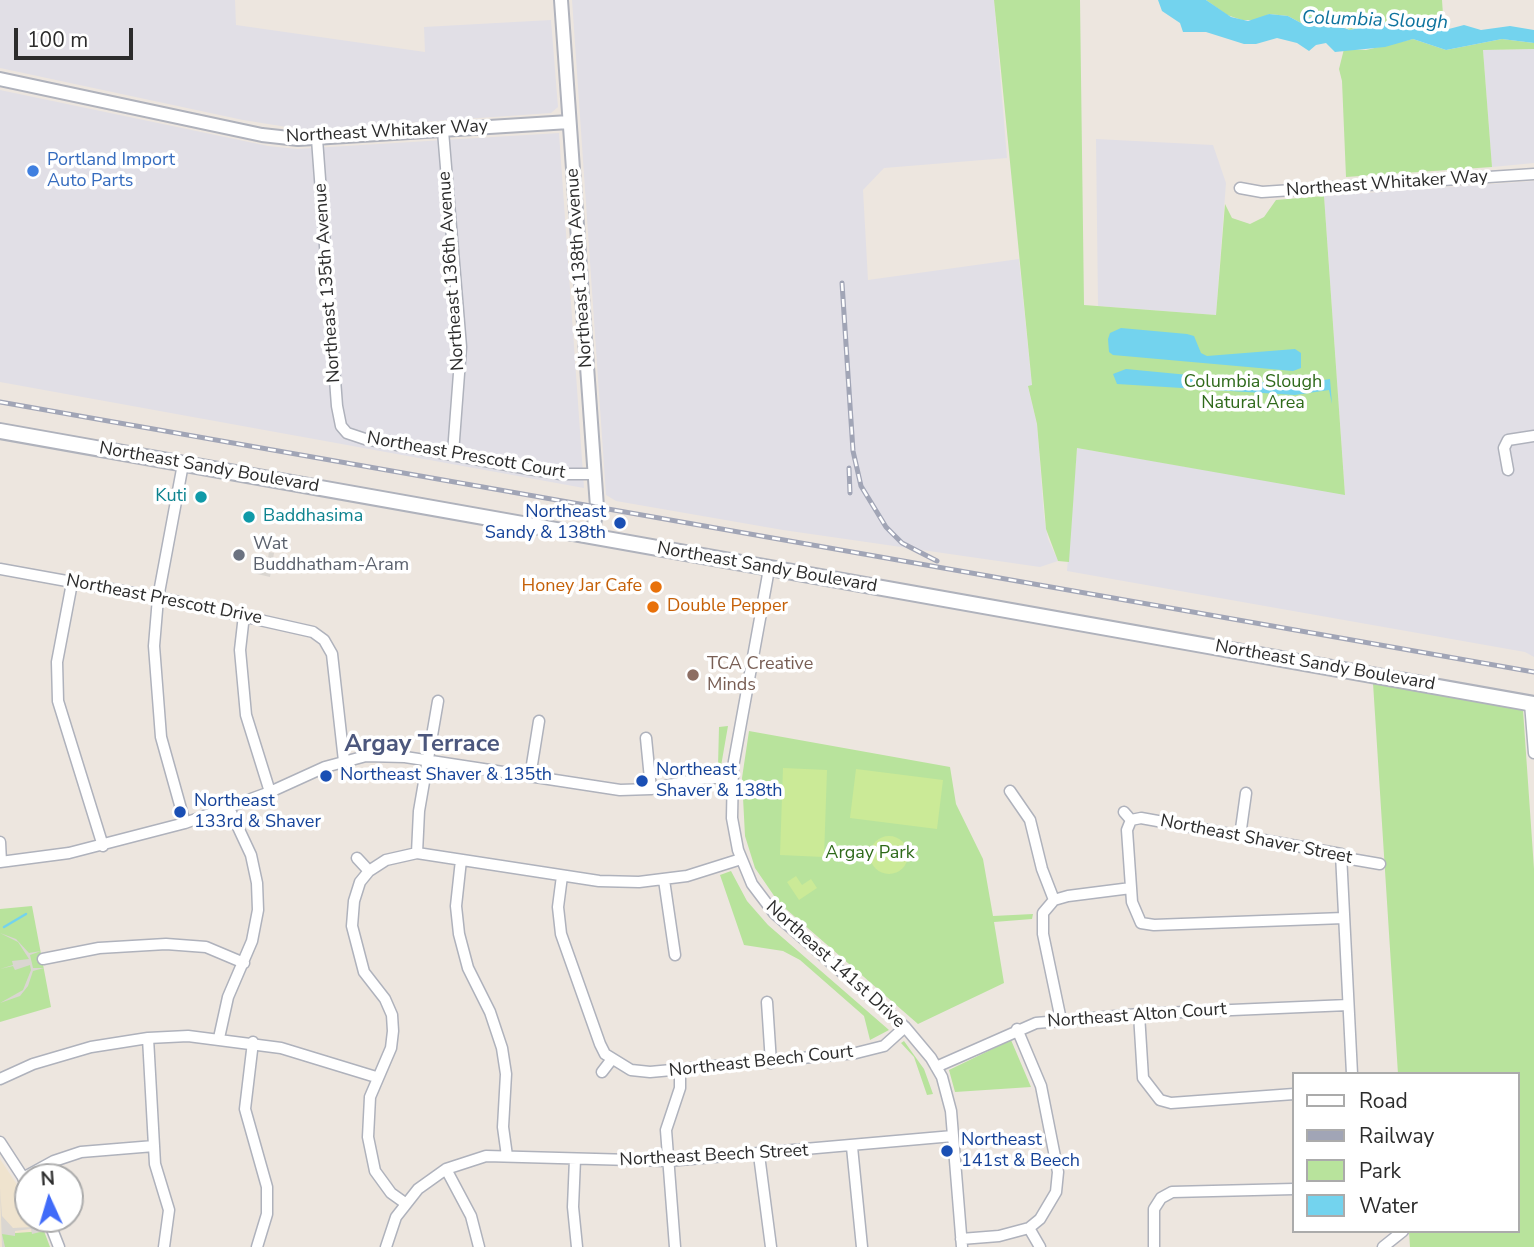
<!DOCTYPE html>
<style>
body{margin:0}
#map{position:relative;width:1534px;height:1247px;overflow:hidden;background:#ede6df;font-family:"Nunito Sans",sans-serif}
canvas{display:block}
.legend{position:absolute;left:1292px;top:1072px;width:228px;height:161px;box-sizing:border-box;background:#fff;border:2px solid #ababab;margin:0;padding:9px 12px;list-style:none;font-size:21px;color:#2c2c2c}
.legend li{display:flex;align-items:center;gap:14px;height:35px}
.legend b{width:35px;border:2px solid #ababab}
.north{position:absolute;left:14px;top:1163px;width:70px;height:70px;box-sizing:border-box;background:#fff;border:2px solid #ababab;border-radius:50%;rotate:356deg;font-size:19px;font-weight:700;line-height:28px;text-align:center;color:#2c2c2c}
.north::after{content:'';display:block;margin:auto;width:24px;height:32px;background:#406bf9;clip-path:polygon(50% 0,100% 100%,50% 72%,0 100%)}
.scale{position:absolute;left:14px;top:28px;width:119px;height:32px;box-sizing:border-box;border:4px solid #2c2c2c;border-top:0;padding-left:9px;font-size:21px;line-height:24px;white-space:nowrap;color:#2c2c2c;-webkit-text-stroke:5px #fff;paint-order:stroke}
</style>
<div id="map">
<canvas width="1534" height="1247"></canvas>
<ul class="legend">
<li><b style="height:9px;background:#fff"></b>Road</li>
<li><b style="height:9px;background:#a1a5b6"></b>Railway</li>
<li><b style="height:19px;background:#b8e39c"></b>Park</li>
<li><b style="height:19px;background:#73d3ee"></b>Water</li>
</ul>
<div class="north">N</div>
<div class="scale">100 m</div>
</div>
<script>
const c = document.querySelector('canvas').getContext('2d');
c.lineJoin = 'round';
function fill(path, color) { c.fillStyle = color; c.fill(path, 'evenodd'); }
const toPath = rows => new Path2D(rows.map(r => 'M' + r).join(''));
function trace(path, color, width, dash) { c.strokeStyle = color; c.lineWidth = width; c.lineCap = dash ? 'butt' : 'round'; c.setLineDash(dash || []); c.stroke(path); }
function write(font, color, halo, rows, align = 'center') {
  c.font = font + ' "Nunito Sans",sans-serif'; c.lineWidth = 7; c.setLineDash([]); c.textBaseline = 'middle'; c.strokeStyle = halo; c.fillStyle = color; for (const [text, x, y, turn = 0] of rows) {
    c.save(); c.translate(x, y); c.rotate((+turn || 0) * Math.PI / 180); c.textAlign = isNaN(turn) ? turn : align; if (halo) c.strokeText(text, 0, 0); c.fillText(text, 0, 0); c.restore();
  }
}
fill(toPath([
 [0,0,235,0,236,25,425,52,424,27,551,20,558,107,551,113,306,130,243,120,0,68],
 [572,0,994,0,1007,158,884,168,863,190,868,280,1019,259,1032,386,1028,387,1037,424,1044,516,1048,539,1058,561,1040,567,783,530,616,501,606,495],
 [1534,49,1534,163,1492,167,1483,50],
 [0,90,268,146,297,149,559,133,584,488,0,382],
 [1096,139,1213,145,1226,183,1216,315,1098,306],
 [1534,181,1534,657,1525,652,1067,571,1077,448,1345,494,1324,196]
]), '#e1dfe6');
fill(toPath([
 [0,1159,28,1201,28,1219,38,1219,50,1247,0,1247]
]), '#efe3ce');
fill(toPath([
 [994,0,1080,0,1084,305,1216,315,1225,204,1232,218,1250,224,1264,217,1276,200,1324,196,1345,495,1077,448,1069,562,1058,561,1046,529,1037,424,1028,386,1032,385],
 [1206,0,1442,0,1444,30,1425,17,1415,21,1403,18,1350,30,1325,15,1308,17,1301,23,1288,16,1269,14,1258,20,1242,20,1227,15],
 [1502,39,1534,43,1534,49,1483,50,1492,167,1346,177,1342,81,1339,69,1344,49,1366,50,1413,39,1446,50],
 [1373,683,1523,710,1534,869,1534,1247,1410,1247,1409,1231,1518,1231,1518,1074,1398,1074],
 [728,726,721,766,718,766,719,727],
 [749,731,950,767,956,804,983,859,993,916,1033,914,1032,919,994,922,1004,983,918,1024,779,903,755,868,745,836,742,778],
 [731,871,747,901,768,925,889,1030,870,1040,864,1016,800,960,783,951,744,945,720,875],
 [32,906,51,1007,0,1022,0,909],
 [1011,1040,1031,1087,955,1092,949,1070],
 [904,1041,924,1069,933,1094,927,1095,914,1057,901,1043],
 [44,1231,50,1247,5,1247,2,1244,2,1234]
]), '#b8e39c');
fill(toPath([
 [783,768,827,770,824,857,780,855],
 [856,769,943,780,937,829,850,818],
 '870 855a19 19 0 1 1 38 0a19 19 0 1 1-38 0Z',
 [796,876,802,885,811,879,817,888,799,900,787,882]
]), '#cbea97');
fill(toPath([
 [269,552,274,553,270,577,253,573,254,568,266,570],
 [0,933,16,939,29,953,41,951,30,955,33,968,44,968,33,971,28,986,20,996,0,1003,23,990,31,970,30,965,15,970,13,966,0,969,13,965,12,961,29,959,18,942],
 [0,1188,2,1216,13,1228,32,1227,39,1224,38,1219,44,1231,32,1234,31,1229,15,1231,15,1236,2,1234,5,1247,2,1247]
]), '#dad6d1');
fill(toPath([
 [1158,0,1206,0,1231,17,1248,21,1269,14,1288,16,1301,23,1308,17,1317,18,1331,12,1341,27,1350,30,1403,18,1418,20,1422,16,1430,18,1445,30,1464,25,1481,30,1510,26,1534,30,1534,43,1502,39,1446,50,1413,39,1385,47,1335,52,1326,43,1316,45,1309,51,1297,43,1277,38,1256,44,1244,44,1206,32,1183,32,1180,23,1162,11],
 [1121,328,1187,334,1194,336,1201,353,1207,356,1295,349,1301,353,1301,368,1293,371,1113,355,1109,352,1108,339,1110,333],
 [1126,369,1293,385,1330,379,1332,404,1329,390,1295,395,1117,384,1113,374]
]), '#73d3ee');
trace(toPath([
 [4,927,26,914]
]), '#73d3ee', 2.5);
const minor = toPath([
 [443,131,461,347,453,453],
 [317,139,337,406,341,426,347,433,365,439,529,469,561,474,595,474],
 [1240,188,1262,192,1534,174],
 [183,464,158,598,154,646,161,737,185,823],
 [1508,470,1504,448,1508,440,1534,436],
 [0,569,166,599,313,632,324,640,332,654,344,761],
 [769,569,733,767,732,818,738,850,752,884,774,913,905,1027,931,1058,942,1077,951,1111,962,1247],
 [72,583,57,662,58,701,103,846],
 [244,615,240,650,246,715,270,792],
 [1530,703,1534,753],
 [646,738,651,789],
 [530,777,539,721],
 [1010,791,1030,820,1042,869,1054,900],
 [1124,812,1131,820],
 [1131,820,1127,830,1132,902,1141,923,1154,925,1344,918],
 [1131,820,1141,818,1341,854,1351,859,1380,864],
 [1240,836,1246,793],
 [0,842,1,862],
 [417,853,419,811,438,701],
 [1341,854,1352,1074],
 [357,858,369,871],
 [461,860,456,906,459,934,468,968,490,1012,502,1048,506,1074,503,1127,507,1156],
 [0,862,69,853,185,823,270,792,325,767,366,756,405,757,620,790,651,789,698,779,732,777],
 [562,876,558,907,561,934,600,1044,605,1054,631,1070,650,1072,856,1053,884,1046,905,1027],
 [664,880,675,955],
 [43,959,99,948,166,944,206,947,244,963],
 [767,1002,771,1063],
 [1139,1014,1143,1078,1160,1100,1171,1103,1294,1094],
 [1061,1020,1043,934,1043,913,1054,900,1068,896,1131,888],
 [148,1038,155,1164,169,1210,164,1247],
 [219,1038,228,997,252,941,258,910,257,883,251,855,229,808],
 [253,1042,245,1109,267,1187,267,1214,257,1247],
 [936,1067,1036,1023,1139,1014,1348,1005],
 [602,1072,612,1059],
 [0,1079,33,1064,91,1047,148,1038,188,1036,281,1048,376,1077],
 [0,1142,28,1185],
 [852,1147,862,1247],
 [759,1155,771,1247],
 [575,1159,573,1207,577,1247],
 [446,1169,471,1216,479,1247],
 [23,1178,54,1161,81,1152,154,1146],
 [405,1203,391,1193,375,1171,368,1137,370,1097,391,1048,393,1031,392,1015,385,999,364,972,352,926,354,901,360,882,369,871,386,860,417,853,599,881,639,882,687,876,741,859],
 [48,1219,59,1247],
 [1029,1228,1040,1247],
 [961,1239,999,1236,1029,1228,1040,1219,1056,1192,1058,1172,1041,1086,1017,1029],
 [386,1247,396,1217,418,1189,446,1169,486,1156,668,1161,953,1136],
 [675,1247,666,1130,680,1088,680,1070],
 [1154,1247,1154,1209,1161,1198,1172,1192,1294,1189],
 [1383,1247,1403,1231]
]);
const tertiary = toPath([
 [561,0,597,507,592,537],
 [0,79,262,135,298,139,569,122]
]);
const secondary = toPath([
 [0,431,1534,704]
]);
trace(minor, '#afb2bc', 13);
trace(tertiary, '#afb2bc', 16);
trace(secondary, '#afb2bc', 18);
trace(minor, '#fff', 10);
trace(tertiary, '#fff', 12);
trace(secondary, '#fff', 14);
const rail = toPath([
 [842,283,853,451,861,486,886,527,902,543,937,561],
 [0,402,1534,672],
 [849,468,850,493]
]);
trace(rail, '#a1a5b6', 5);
trace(rail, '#fff', 2.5, [8]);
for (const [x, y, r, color] of [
 [33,171,7,"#3f7fe0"],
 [201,497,7,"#0f9aa8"],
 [249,517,7,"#0f9aa8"],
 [620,523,7,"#1a4fb4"],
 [239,555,7,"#6b7280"],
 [656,587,7,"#e8710a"],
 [653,607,7,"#e8710a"],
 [693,675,7,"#8d6e63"],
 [326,776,7,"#1a4fb4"],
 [642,781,7,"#1a4fb4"],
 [180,812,7,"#1a4fb4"],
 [947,1151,7,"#1a4fb4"]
]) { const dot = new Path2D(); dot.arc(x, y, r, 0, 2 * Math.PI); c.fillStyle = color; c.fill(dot); trace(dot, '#fff', 2.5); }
write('18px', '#2c2c2c', '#fff', [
 ["Northeast Whitaker Way",387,132,-3],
 ["Northeast Whitaker Way",1387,184,-4],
 ["Northeast 138th Avenue",580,268,-94],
 ["Northeast 136th Avenue",452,271,-94],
 ["Northeast 135th Avenue",328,283,-94],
 ["Northeast Prescott Court",466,456,10],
 ["Northeast Sandy Boulevard",209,468,10],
 ["Northeast Sandy Boulevard",767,568,10],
 ["Northeast Prescott Drive",164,600,11],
 ["Northeast Sandy Boulevard",1325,666,10],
 ["Northeast Shaver Street",1256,840,11],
 ["Northeast 141st Drive",835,965,42],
 ["Northeast Alton Court",1137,1016,-4],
 ["Northeast Beech Court",761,1062,-6],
 ["Northeast Beech Street",714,1156,-3]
]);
write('18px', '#366cbe', '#fff', [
 ["Portland Import",47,161],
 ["Auto Parts",47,182]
], 'left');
write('18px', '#2f6a1b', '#fff', [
 ["Columbia Slough",1253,383],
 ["Natural Area",1253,404],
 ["Argay Park",870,854]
]);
write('18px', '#0d838f', '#fff', [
 ["Kuti",187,497],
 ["Baddhasima",263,517,"left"]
], 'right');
write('18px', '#164399', '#fff', [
 ["Northeast",606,513,"right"],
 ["Sandy & 138th",606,534,"right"],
 ["Northeast",656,771],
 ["Shaver & 138th",656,792],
 ["Northeast Shaver & 135th",340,776],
 ["Northeast",194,802],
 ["133rd & Shaver",194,823],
 ["Northeast",961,1141],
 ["141st & Beech",961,1162]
], 'left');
write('18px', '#5b616d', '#fff', [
 ["Wat",253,545],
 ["Buddhatham-Aram",253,566]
], 'left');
write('18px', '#c56008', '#fff', [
 ["Honey Jar Cafe",642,587],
 ["Double Pepper",667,607,"left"]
], 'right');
write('18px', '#785e54', '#fff', [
 ["TCA Creative",707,665],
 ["Minds",707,686]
], 'left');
write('italic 19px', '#0e739e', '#fff', [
 ["Columbia Slough",1375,21,2]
]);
write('bold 24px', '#4c577d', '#fff', [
 ["Argay Terrace",422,745]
]);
</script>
